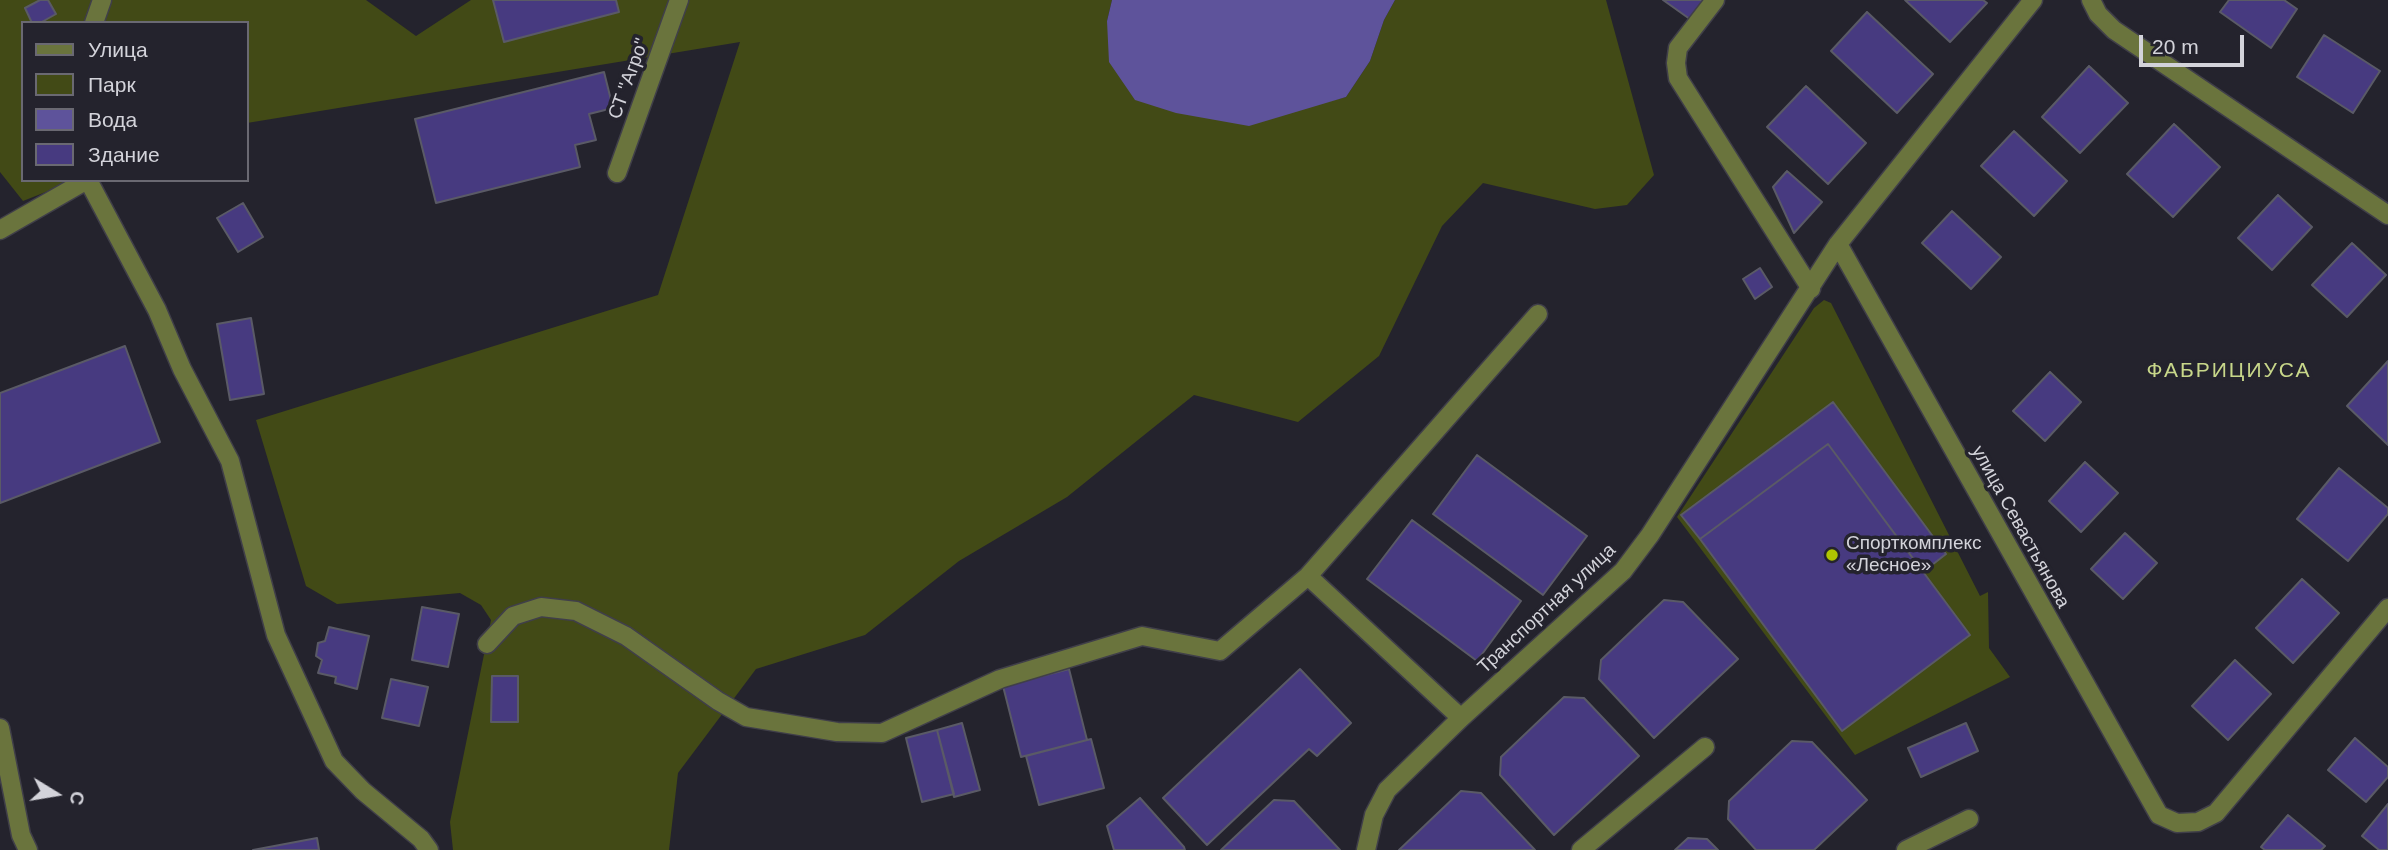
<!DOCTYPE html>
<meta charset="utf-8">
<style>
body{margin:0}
#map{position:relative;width:2388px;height:850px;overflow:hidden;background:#24232d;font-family:Helvetica,sans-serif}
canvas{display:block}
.legend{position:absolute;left:21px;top:21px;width:228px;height:161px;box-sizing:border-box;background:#24232d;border:2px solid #6a6972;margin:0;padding:9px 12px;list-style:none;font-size:21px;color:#d3d3da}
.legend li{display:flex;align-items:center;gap:14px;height:35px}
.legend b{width:35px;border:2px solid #6a6972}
.north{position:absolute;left:21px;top:759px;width:70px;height:70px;-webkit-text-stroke:5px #24232d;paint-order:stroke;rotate:101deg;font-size:19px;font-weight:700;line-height:28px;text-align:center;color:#d3d3da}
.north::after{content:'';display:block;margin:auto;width:24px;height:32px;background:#d3d3da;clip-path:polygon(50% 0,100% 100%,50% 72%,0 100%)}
.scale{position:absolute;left:2139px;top:35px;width:105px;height:32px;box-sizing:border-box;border:4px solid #d3d3da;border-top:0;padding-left:9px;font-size:21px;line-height:24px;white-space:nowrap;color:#d3d3da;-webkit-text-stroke:5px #24232d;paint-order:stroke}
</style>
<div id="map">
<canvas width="2388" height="850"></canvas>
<ul class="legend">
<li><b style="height:9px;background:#6a743d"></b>Улица</li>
<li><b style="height:19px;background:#424a16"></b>Парк</li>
<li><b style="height:19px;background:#5e539b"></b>Вода</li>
<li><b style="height:19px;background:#473a80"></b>Здание</li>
</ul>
<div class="north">С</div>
<div class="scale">20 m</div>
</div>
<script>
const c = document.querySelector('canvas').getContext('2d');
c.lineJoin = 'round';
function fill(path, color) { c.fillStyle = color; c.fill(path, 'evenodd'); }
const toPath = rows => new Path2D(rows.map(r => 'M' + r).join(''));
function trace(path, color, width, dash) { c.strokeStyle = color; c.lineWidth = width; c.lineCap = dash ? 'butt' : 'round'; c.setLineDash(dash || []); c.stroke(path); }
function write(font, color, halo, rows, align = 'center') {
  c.font = font + ' Helvetica,sans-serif'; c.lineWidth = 7; c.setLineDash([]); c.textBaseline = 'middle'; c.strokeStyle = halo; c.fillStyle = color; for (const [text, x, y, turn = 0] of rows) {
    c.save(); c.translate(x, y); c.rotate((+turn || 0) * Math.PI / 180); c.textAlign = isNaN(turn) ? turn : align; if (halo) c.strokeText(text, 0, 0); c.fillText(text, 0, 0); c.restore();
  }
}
fill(toPath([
 [0,0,366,0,416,36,471,0,1112,0,1107,21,1307,107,1346,97,1370,61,1384,20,1395,0,1606,0,1654,175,1627,205,1595,209,1483,183,1442,226,1379,356,1298,422,1194,395,1067,497,959,561,865,635,756,669,678,773,669,850,453,850,450,822,491,620,481,605,460,593,337,604,306,586,256,420,658,295,740,42,247,123,247,23,23,23,23,180,76,180,23,201,0,172],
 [1824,300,1831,303,1980,596,1988,592,1989,648,2010,677,1855,755,1677,517,1814,308]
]), '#424a16');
fill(toPath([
 [1112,0,1395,0,1384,20,1370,61,1346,97,1249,126,1176,113,1135,100,1109,62,1107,21]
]), '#5e539b');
const building = toPath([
 [40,0,48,0,56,14,40,23,32,23,25,8,40,0],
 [493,0,616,0,619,12,504,42,493,0],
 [1663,0,1709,0,1694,22,1663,0],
 [1905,0,1983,0,1987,3,1950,42,1905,0],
 [2229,0,2284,0,2297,9,2271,48,2220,12,2229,0],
 [1867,12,1933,74,1897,113,1831,51,1867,12],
 [2324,35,2380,71,2353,113,2297,77,2324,35],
 [2089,66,2128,103,2080,153,2042,117,2089,66],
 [604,72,613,108,589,114,596,140,575,145,580,167,436,203,415,119,604,72],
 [1806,86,1866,143,1828,184,1767,127,1806,86],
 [2174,124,2220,167,2173,217,2127,174,2174,124],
 [2014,131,2067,181,2034,216,1981,166,2014,131],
 [1787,171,1822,202,1794,233,1773,187,1787,171],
 [2278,195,2312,227,2272,270,2238,238,2278,195],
 [243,203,263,237,238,252,217,218,243,203],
 [1952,211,2001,257,1971,289,1922,243,1952,211],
 [2352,243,2386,275,2347,317,2312,285,2352,243],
 [1760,268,1772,287,1755,299,1743,279,1760,268],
 [251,318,264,394,230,400,217,324,251,318],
 [125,346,160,442,0,503,0,393,125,346],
 [2388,361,2388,445,2347,406,2388,361],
 [2050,372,2081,402,2045,441,2013,411,2050,372],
 [1833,402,1946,554,1923,572,1828,444,1700,539,1681,515,1833,402],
 [1828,444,1970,635,1842,731,1700,539,1828,444],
 [1477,455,1587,536,1543,595,1433,514,1477,455],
 [2085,462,2118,493,2081,532,2049,501,2085,462],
 [2339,468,2388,508,2388,514,2348,561,2297,519,2339,468],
 [1412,520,1521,601,1477,661,1367,579,1412,520],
 [2125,533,2157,563,2123,599,2091,569,2125,533],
 [2302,579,2339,613,2293,663,2256,628,2302,579],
 [1664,600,1683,602,1738,659,1654,738,1599,679,1601,660,1664,600],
 [422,607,459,614,448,667,412,660,422,607],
 [329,627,369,636,357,689,335,683,336,677,318,673,322,660,316,656,318,643,325,641,329,627],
 [2235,660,2271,694,2228,740,2192,706,2235,660],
 [1069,669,1087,740,1021,757,1003,686,1069,669],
 [1300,669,1351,723,1317,756,1309,749,1207,845,1163,798,1300,669],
 [492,676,518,676,518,722,491,722,492,676],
 [391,679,428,687,419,726,382,718,391,679],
 [1564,697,1584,698,1639,756,1554,835,1500,775,1501,757,1564,697],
 [962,723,980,790,954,797,937,730,962,723],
 [1966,723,1978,751,1921,777,1908,748,1966,723],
 [937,730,954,794,922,802,906,738,937,730],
 [2355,738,2388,767,2388,777,2366,802,2328,770,2355,738],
 [1091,739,1104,788,1039,805,1026,756,1091,739],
 [1792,741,1812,742,1867,800,1814,850,1756,850,1728,819,1729,801,1792,741],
 [1461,791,1481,793,1535,850,1399,850,1461,791],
 [1140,798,1184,847,1185,850,1114,850,1107,826,1140,798],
 [1274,800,1294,801,1340,850,1221,850,1274,800],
 [2388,804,2388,850,2379,850,2362,836,2388,804],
 [2288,815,2325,846,2321,850,2265,850,2261,847,2288,815],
 [317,838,319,850,253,850,317,838],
 [1688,838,1707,839,1718,850,1675,850,1688,838]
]);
fill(building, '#473a80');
trace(building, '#5a5a66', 2);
const minor = toPath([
 [1715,0,1678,48,1676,63,1678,78,1811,289],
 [2091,0,2098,14,2114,30,2388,215],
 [94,23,102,0],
 [617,173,679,0],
 [88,180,157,310,182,369,230,461,276,635,334,761,363,791,421,839,429,850],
 [0,230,87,180],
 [1838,244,2159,815,2177,823,2198,822,2216,813,2388,608],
 [1308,576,1461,718],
 [487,644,513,616,541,607,576,611,626,636,718,701,746,717,837,732,882,733,1000,679,1142,636,1220,651,1308,576,1538,314],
 [0,728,21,835,28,850],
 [1366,850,1374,815,1387,790,1461,718,1623,571,1650,535,1838,244,2033,0],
 [1581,850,1705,747],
 [1906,850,1969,819]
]);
trace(minor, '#403f49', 21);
trace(minor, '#6a743d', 18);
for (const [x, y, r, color] of [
 [1832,555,7,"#b0c501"]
]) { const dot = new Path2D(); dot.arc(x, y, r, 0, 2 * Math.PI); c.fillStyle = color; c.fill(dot); trace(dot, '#24232d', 2.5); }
write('19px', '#d3d3da', '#24232d', [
 ["СТ \"Агро\"",629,79,-70],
 ["улица Севастьянова",2020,527,61],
 ["Транспортная улица",1547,609,-43]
]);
write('19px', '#d3d3da', '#24232d', [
 ["Спорткомплекс",1846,544],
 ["«Лесное»",1846,566]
], 'left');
c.letterSpacing = '2px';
write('21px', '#c8d78a', '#24232d', [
 ["ФАБРИЦИУСА",2229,371]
]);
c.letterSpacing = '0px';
</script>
